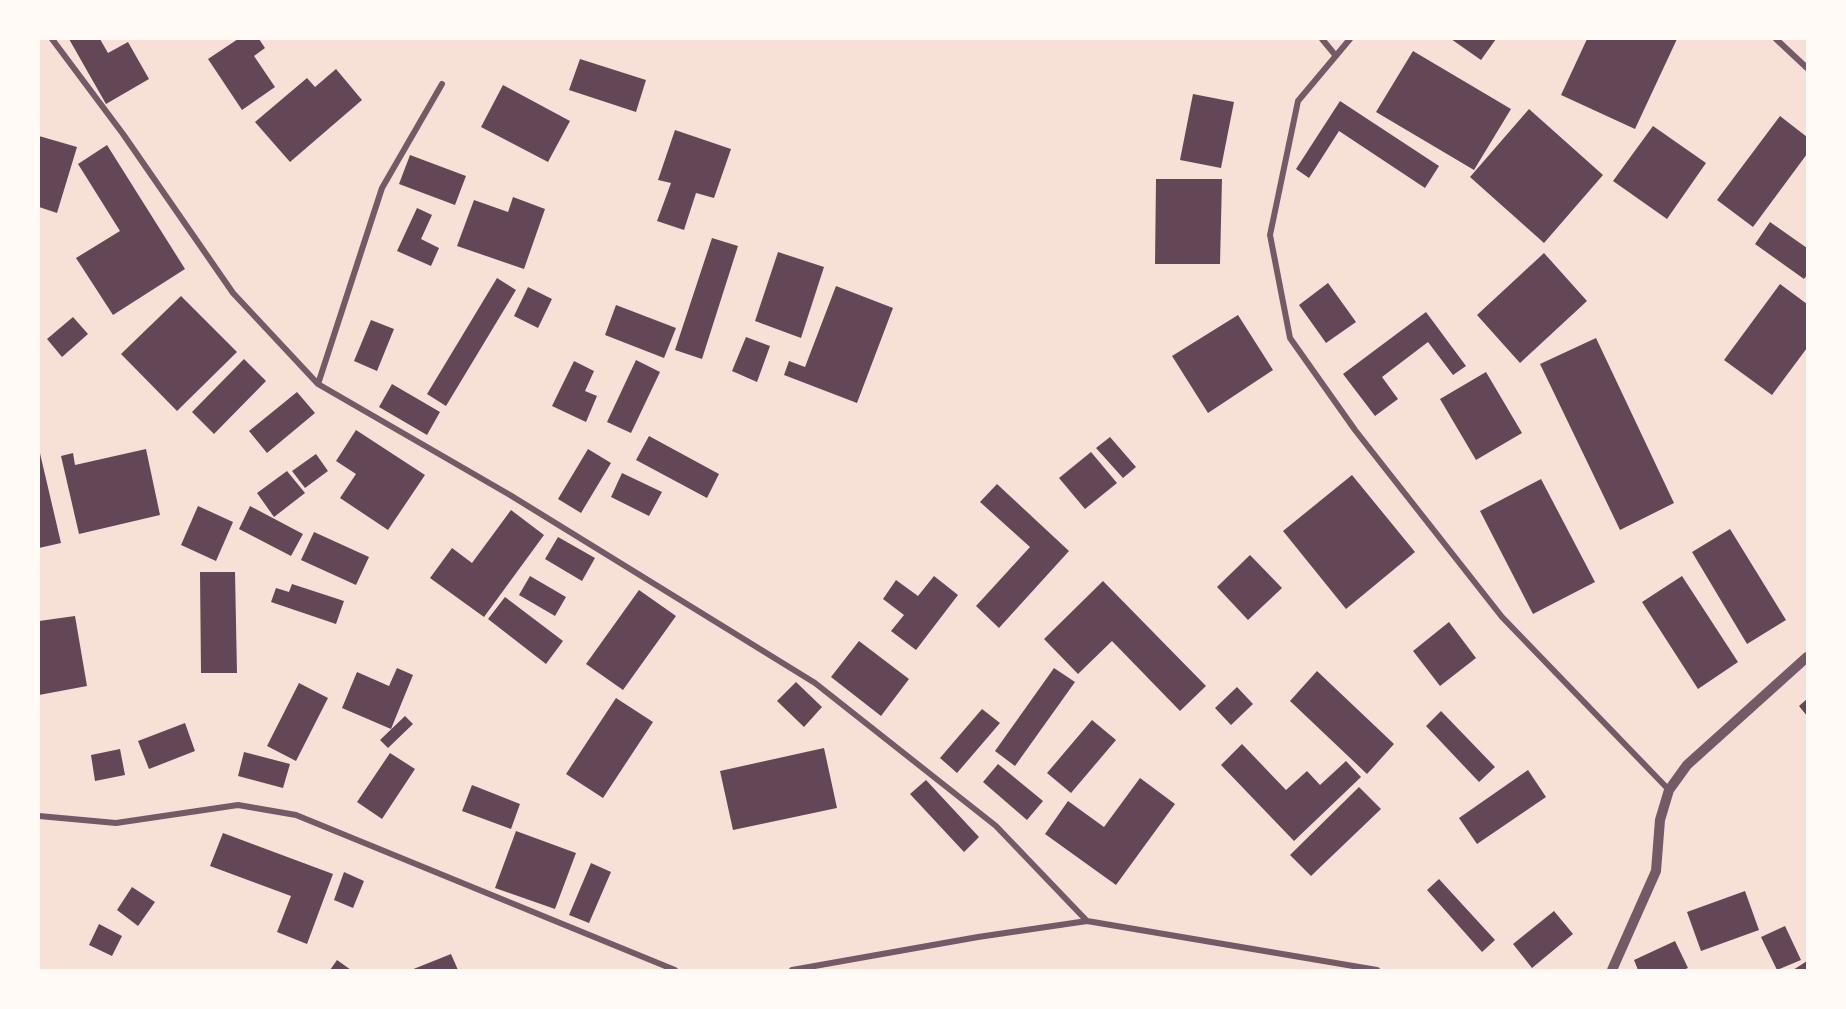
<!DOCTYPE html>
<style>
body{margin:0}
#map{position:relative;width:1846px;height:1009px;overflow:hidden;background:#f7e1d7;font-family:"Space Grotesk",sans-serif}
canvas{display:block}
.frame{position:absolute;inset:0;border:40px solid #fffaf5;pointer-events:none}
</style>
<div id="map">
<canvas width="1846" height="1009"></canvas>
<div class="frame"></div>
</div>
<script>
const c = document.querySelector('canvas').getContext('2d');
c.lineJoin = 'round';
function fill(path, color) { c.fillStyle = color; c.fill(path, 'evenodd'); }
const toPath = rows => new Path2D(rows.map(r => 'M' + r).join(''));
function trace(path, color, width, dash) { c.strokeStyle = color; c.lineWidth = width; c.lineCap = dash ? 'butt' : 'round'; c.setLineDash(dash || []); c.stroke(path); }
fill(toPath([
 [69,39,100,39,108,53,128,42,149,79,106,104],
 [238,39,259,39,265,48,254,56,275,87,242,110,208,59],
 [1451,39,1496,39,1481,60],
 [1587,39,1677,39,1635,129,1561,95],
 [1413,51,1511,109,1474,170,1376,112],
 [580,59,646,80,636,112,569,90],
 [336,69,362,100,290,162,255,122,307,78,315,87],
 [503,85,570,121,548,162,481,127],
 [1193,94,1234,102,1221,168,1180,160],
 [1340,101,1439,166,1425,188,1339,131,1309,178,1296,169],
 [1529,109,1603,175,1544,243,1470,177],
 [1780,116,1807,137,1807,154,1753,227,1717,200],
 [1653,126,1706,163,1667,219,1613,181],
 [675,130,731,149,714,198,696,193,684,230,657,221,671,183,658,180],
 [39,136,77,147,57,213,39,207],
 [107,145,185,269,113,315,76,258,120,231,78,164],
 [410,155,466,176,455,205,399,184],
 [1156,179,1222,179,1220,264,1155,264],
 [513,197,545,209,524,269,457,246,474,200,508,212],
 [417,208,432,215,421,239,439,248,431,266,397,251],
 [1770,222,1807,248,1807,275,1804,279,1755,244],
 [712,238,738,246,702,359,675,350],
 [778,252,824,267,801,338,755,321],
 [1544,253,1587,301,1520,363,1477,315],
 [497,278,516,290,446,406,427,394],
 [1328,283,1356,322,1326,343,1299,305],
 [1780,284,1807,304,1807,348,1772,395,1724,360],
 [836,286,893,308,857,403,784,375,789,361,805,367],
 [528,287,552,299,538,328,514,316],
 [181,296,237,352,177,411,121,354],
 [616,305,676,328,664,358,605,335],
 [1426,312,1466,366,1453,375,1428,342,1382,377,1398,399,1375,416,1343,374],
 [1238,315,1273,370,1208,413,1172,356],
 [73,317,88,334,62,357,47,339],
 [371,320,394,329,377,371,354,361],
 [746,337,770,346,757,382,732,371],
 [1596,338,1674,503,1620,530,1540,364],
 [244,359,266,381,214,434,192,412],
 [636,360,660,372,631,433,607,422],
 [574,361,594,371,585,391,597,396,586,422,552,406],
 [1486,372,1522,433,1476,460,1440,399],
 [392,384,440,412,427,435,379,407],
 [297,392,315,413,267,453,249,431],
 [356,430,425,475,388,530,340,498,356,474,336,461],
 [649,436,719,474,707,498,636,460],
 [1110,437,1136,467,1123,478,1096,448],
 [39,449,61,543,39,548],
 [146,449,160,515,79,534,61,456,73,453,75,465],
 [588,449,611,463,581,513,558,499],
 [1091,452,1117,483,1085,509,1059,478],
 [316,454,328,471,305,488,292,471],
 [287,471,305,493,274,517,257,493],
 [622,473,662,492,649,516,611,497],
 [1352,475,1415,552,1346,609,1283,531],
 [1541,479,1595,582,1533,614,1480,511],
 [997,484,1069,551,999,628,976,606,1030,547,980,502],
 [198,506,233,522,216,561,181,545],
 [250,506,303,534,291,556,239,529],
 [511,510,544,535,484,617,430,578,452,548,472,563],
 [1730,529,1786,620,1747,644,1692,552],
 [314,532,369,557,356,585,301,560],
 [558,537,595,558,582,581,545,559],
 [1250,555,1282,588,1248,620,1217,587],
 [200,572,235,572,237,673,201,673],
 [530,576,566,597,555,616,519,595],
 [934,576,958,595,916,650,891,631,904,615,883,599,896,580,918,596],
 [1682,576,1738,662,1698,689,1642,602],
 [1103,581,1206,686,1180,711,1112,641,1078,674,1044,639],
 [292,584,344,601,336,624,271,602,276,588,289,592],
 [639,590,676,616,623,690,586,664],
 [505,597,563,641,546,664,488,619],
 [75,616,87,686,39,695,39,621],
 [1449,622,1476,658,1440,686,1413,651],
 [859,641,909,679,881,716,831,677],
 [397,668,413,675,391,729,342,708,357,672,389,686],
 [1054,668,1075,682,1015,766,995,751],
 [1317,671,1394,744,1367,774,1290,701],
 [796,682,822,707,804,727,777,701],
 [299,683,328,698,296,761,267,746],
 [1237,687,1253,704,1231,725,1215,708],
 [616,698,653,722,603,798,566,774],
 [1807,699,1807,716,1799,706],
 [982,709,1000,723,957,773,940,758],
 [1441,711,1495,767,1479,782,1426,726],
 [405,716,413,724,388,748,380,740],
 [1092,720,1116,740,1071,793,1047,773],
 [185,723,195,751,149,769,138,741],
 [1242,744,1286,790,1307,771,1320,785,1346,761,1361,777,1294,841,1221,765],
 [824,748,837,808,733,830,720,771],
 [120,749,125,775,95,781,91,755],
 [244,752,290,764,283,788,238,776],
 [390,753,415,769,382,819,357,802],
 [998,764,1043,801,1027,820,983,782],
 [1528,770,1546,797,1477,844,1459,818],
 [1140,778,1175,804,1116,885,1045,834,1068,801,1104,827],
 [926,780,979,837,964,852,910,794],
 [472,785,520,804,511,829,462,811],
 [1359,787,1381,809,1311,876,1290,855],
 [516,831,576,853,555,909,495,888],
 [223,833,333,874,307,944,277,932,291,896,210,866],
 [591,863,611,872,589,923,569,915],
 [344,872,364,881,353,908,334,900],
 [1439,879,1495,940,1482,952,1427,890],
 [132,887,155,902,138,926,117,910],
 [1745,891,1759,930,1701,951,1687,912],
 [1554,911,1573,934,1532,968,1513,944],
 [99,924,122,936,112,956,89,945],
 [1785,926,1801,960,1777,970,1761,937],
 [1675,941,1688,968,1683,970,1638,970,1634,960],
 [451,954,458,970,411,970],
 [337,960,351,970,330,970],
 [1807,961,1807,970,1793,970]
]), '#644757');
trace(toPath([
 [52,39,123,134,233,293,318,384,510,495,815,683,996,826,1087,921],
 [1322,39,1336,56],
 [1350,39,1298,101,1270,235,1290,338,1355,430,1502,617,1669,790],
 [1776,39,1807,68],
 [318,384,382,188,442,84],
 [39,816,116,823,238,805,296,815,675,970],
 [792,970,978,937,1087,921,1377,970]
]), '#755966', 6);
trace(toPath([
 [1612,970,1656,871,1660,820,1669,790,1687,765,1807,657]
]), '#755966', 10);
</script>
